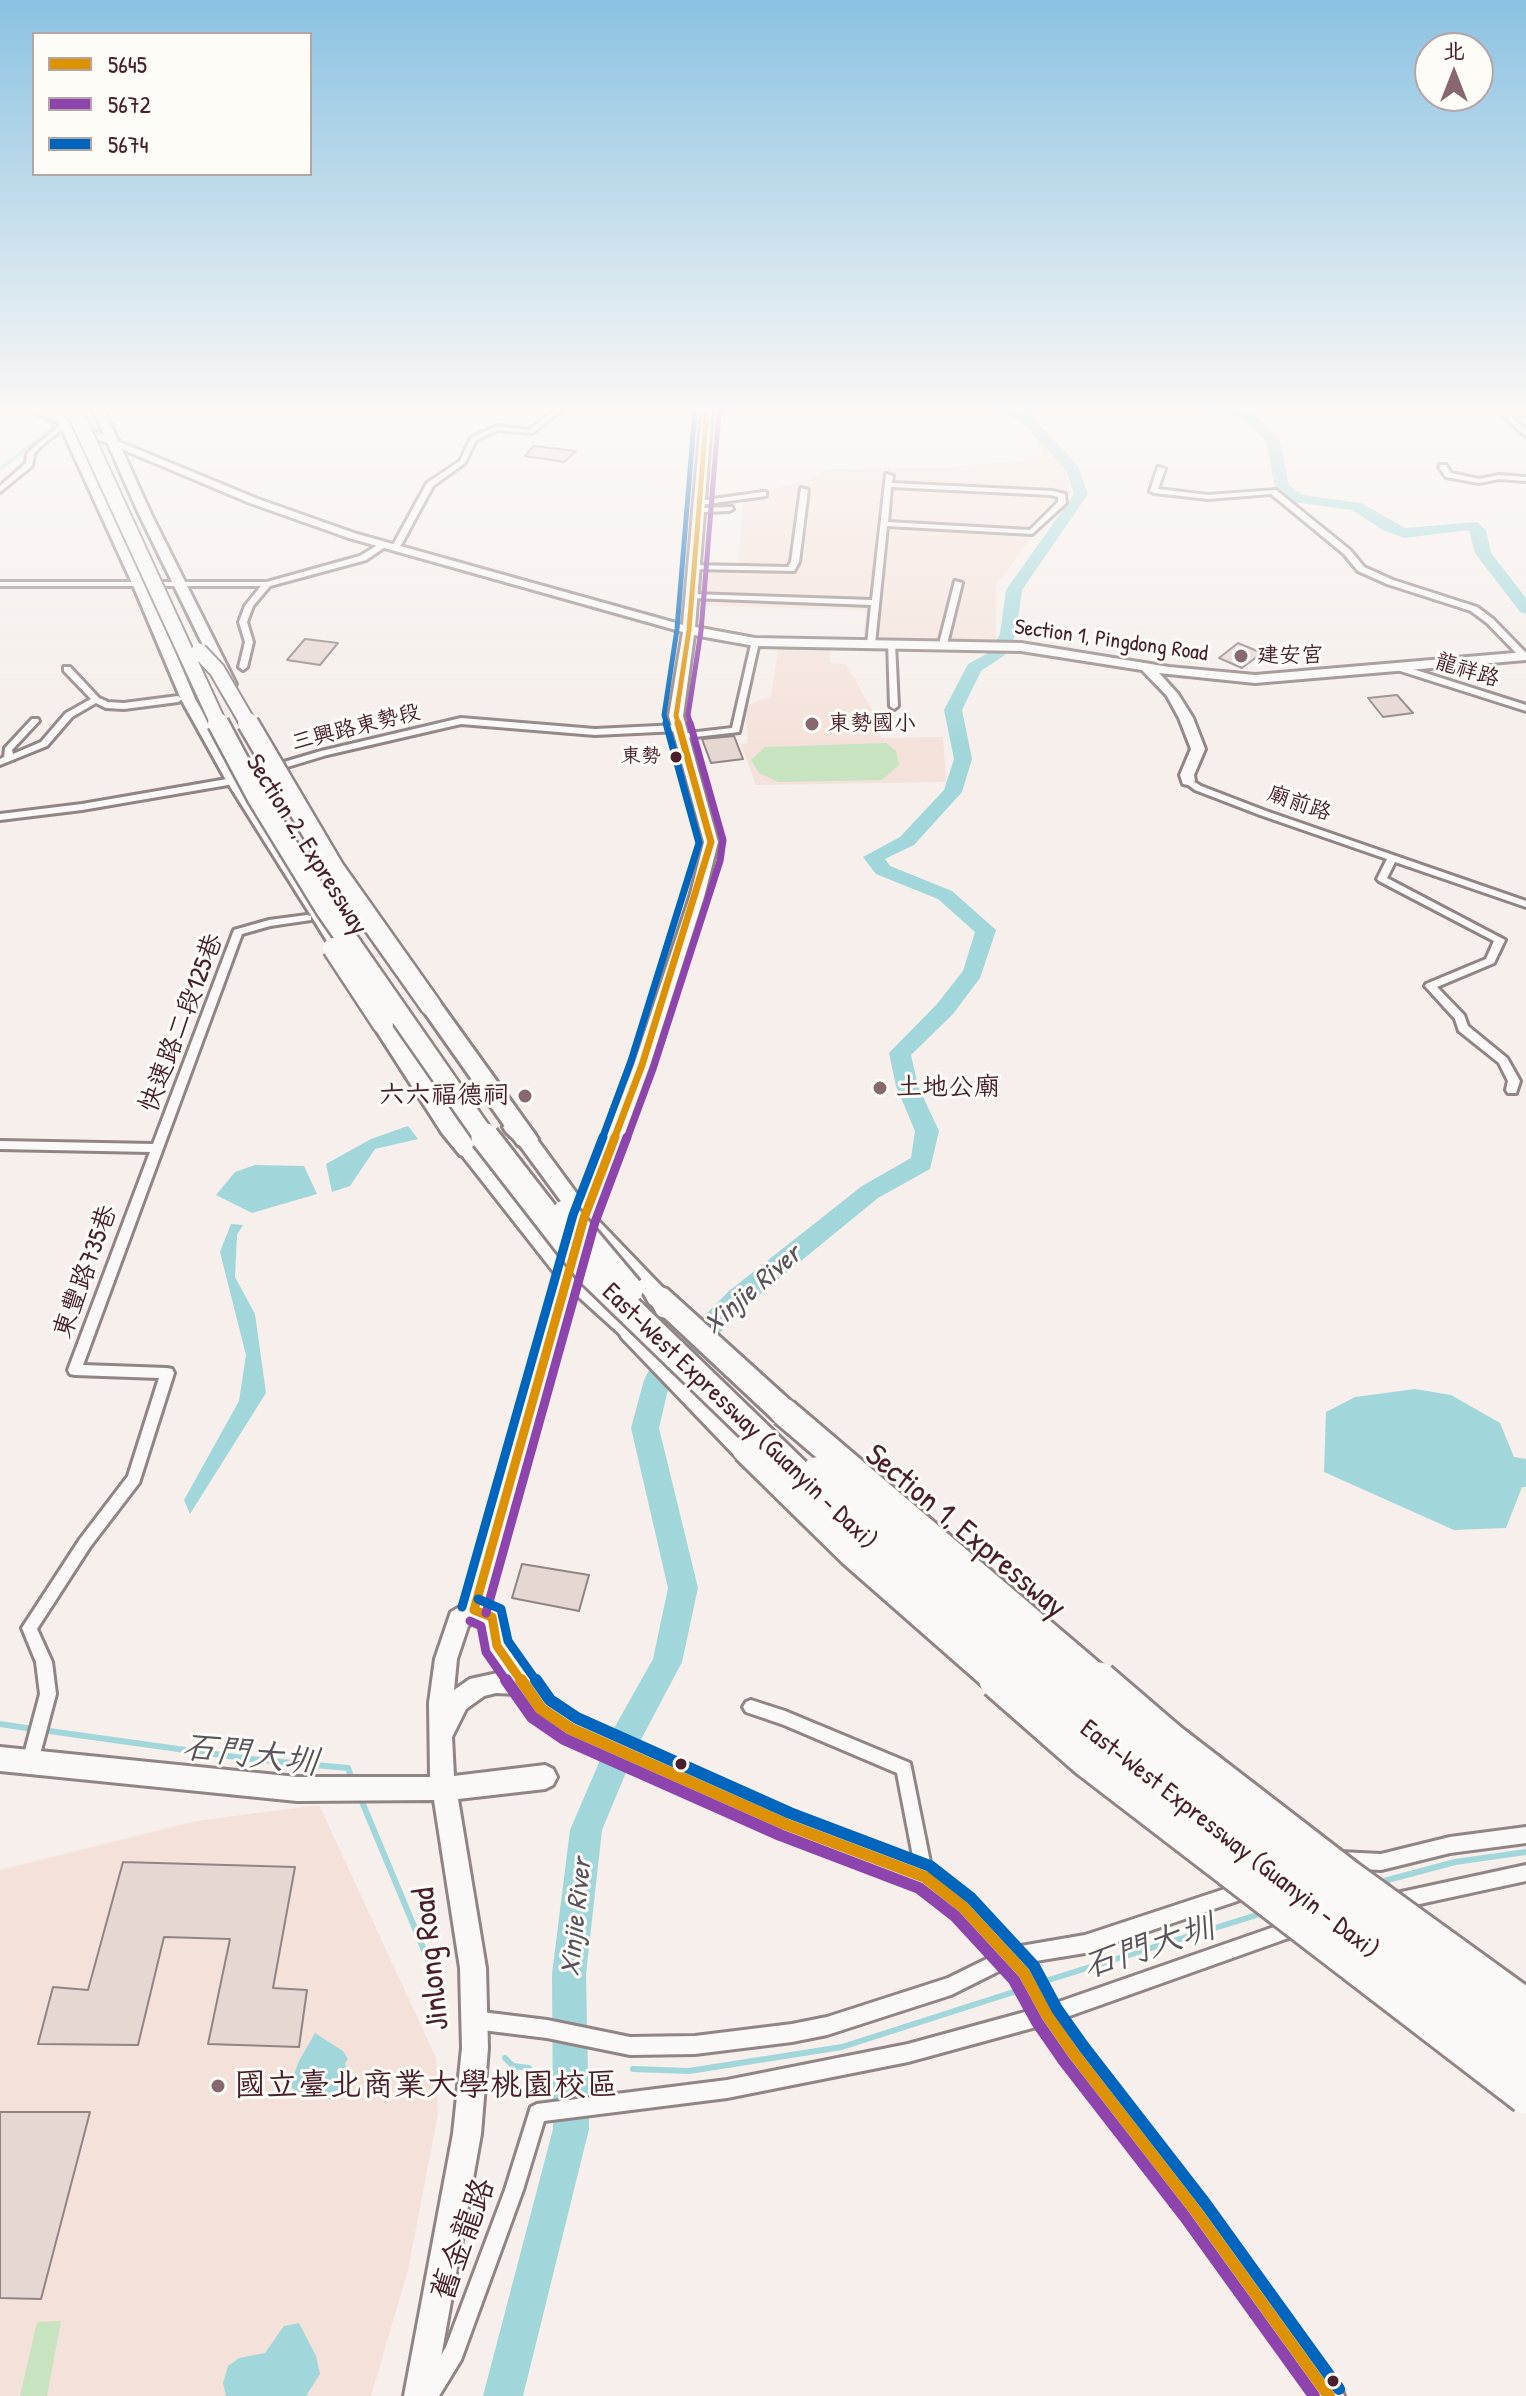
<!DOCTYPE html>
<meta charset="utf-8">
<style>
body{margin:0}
#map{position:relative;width:1526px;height:2396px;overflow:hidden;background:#f6efeb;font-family:"Patrick Hand","LXGW WenKai TC",sans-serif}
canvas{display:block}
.legend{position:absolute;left:32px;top:32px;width:280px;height:144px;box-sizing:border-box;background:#fdfcf7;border:2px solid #b5a4a5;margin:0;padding:10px 14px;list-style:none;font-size:24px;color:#4a1f2b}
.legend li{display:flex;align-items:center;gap:16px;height:40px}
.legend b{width:40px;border:2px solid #b5a4a5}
.north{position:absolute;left:1414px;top:32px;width:80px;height:80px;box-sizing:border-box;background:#fdfcf7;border:2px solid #b5a4a5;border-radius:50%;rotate:0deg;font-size:22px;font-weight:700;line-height:32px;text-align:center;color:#4a1f2b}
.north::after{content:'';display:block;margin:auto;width:28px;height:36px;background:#86686e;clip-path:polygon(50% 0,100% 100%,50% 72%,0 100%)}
</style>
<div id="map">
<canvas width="1526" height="2396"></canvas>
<ul class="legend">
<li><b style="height:10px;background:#dd9206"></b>5645</li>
<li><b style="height:10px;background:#8e44ad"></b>5672</li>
<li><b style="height:10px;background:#0065bd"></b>5674</li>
</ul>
<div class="north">北</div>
</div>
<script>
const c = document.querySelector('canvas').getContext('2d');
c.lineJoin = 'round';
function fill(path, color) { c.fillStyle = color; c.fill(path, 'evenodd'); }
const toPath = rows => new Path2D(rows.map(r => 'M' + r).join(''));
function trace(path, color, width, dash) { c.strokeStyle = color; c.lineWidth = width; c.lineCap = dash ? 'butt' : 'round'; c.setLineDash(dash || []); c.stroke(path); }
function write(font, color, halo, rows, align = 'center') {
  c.font = font + ' "Patrick Hand","LXGW WenKai TC",sans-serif'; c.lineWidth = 6; c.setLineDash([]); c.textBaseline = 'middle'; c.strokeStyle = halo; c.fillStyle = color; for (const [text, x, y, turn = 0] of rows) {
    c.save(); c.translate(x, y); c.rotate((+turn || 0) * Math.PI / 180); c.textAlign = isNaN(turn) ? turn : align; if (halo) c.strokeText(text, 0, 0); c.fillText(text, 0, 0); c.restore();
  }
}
fill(toPath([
 [1044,441,1068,467,1069,491,1066,502,1033,535,996,586,996,641,863,640,866,610,701,606,697,564,738,564,743,497,804,481,829,469,944,468,1041,459,1043,452,1037,442],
 [779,645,830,647,830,663,846,664,872,710,881,738,943,737,946,782,756,785,741,744,748,743,746,706,771,696],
 [319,1805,436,2058,438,2114,408,2270,371,2396,0,2396,0,1870,196,1821]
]), '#f4e2da');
fill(toPath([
 [886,743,896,751,899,765,882,780,778,782,759,773,751,760,765,747],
 [61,2321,47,2396,20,2396,37,2322]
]), '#c7e3c0');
fill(toPath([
 [408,1126,418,1139,375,1149,350,1186,332,1192,326,1164,371,1139],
 [255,1165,304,1166,317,1194,252,1213,216,1195,235,1172],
 [231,1224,243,1225,237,1235,235,1277,255,1314,266,1393,190,1514,184,1500,239,1401,246,1355,220,1252],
 [1415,1389,1451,1395,1500,1423,1514,1457,1526,1459,1526,1487,1522,1487,1506,1528,1454,1530,1324,1472,1326,1412,1355,1397],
 [315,2033,343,2051,348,2059,345,2063,351,2082,341,2098,334,2100,303,2095,292,2088,291,2082,299,2061],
 [299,2323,316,2356,320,2374,306,2396,226,2396,223,2383,228,2366,239,2358,265,2353,284,2326]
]), '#a1d7da');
trace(toPath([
 [0,469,52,429,52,424,27,410]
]), '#a1d7da', 3);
trace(toPath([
 [0,1724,33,1729],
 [42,1730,250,1759,348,1768,353,1782],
 [360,1797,444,1998],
 [1380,1882,1455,1862,1526,1852],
 [1039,1983,1263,1913],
 [505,2058,513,2066,529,2068],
 [633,2069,689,2071,842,2047,1023,1989]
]), '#a1d7da', 6);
fill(toPath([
 [999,410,1016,410,1033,417,1078,466,1088,494,1022,590,1016,634,1005,655,981,671,962,710,972,759,962,792,914,845,885,859,890,866,952,891,996,930,980,978,953,1014,911,1055,918,1086,939,1131,930,1169,878,1198,747,1305,669,1385,659,1428,698,1588,682,1662,635,1751,602,1830,586,1974,589,2129,523,2396,483,2396,553,2129,552,1974,570,1830,613,1730,653,1659,668,1588,631,1428,644,1380,648,1372,729,1291,862,1186,911,1158,915,1131,896,1086,889,1053,937,1004,963,971,975,932,938,899,876,874,863,857,900,837,944,790,954,759,944,710,968,664,990,652,1000,634,1006,590,1074,494,1066,470,1023,423,999,410],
 [1206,410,1232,410,1254,414,1280,440,1289,485,1302,495,1361,503,1405,528,1477,522,1486,530,1491,553,1526,598,1526,614,1520,612,1475,553,1469,530,1404,538,1383,530,1352,510,1293,502,1275,487,1266,441,1245,420,1206,410]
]), '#a1d7da');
const building = toPath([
 [534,446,576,451,564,462,525,456,534,446],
 [305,639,338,643,320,665,287,660,305,639],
 [1238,643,1262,653,1242,668,1219,658,1238,643],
 [1397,695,1413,713,1383,717,1368,698,1397,695],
 [734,736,743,759,711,763,702,739,734,736],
 [522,1564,589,1575,579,1611,512,1598,522,1564],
 [123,1862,295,1867,273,1988,307,1990,299,2047,208,2044,230,1939,164,1937,138,2045,38,2044,53,1987,88,1990,123,1862],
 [0,2112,90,2112,41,2299,0,2298,0,2112]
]);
fill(building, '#e6d7d3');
trace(building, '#908485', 2);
const street = toPath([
 [555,410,562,410,532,433,498,430,476,440,465,463,433,486,400,547,393,549,392,547,427,483,460,461,471,438,497,426,529,430,555,410],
 [1496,410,1503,410,1507,414,1526,411,1526,415,1511,417,1526,430,1526,436,1496,410],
 [62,424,67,425,39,448,34,454,32,466,0,492,0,486,26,463,27,454,35,446,62,424],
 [1440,465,1446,465,1451,473,1479,479,1499,475,1526,477,1526,481,1499,479,1479,483,1446,477,1439,467,1440,465],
 [1158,467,1165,469,1158,489,1208,495,1276,490,1350,550,1364,567,1393,580,1477,607,1493,619,1526,653,1526,658,1521,658,1487,623,1471,611,1387,584,1358,571,1344,554,1271,494,1208,499,1154,493,1150,491,1158,467],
 [886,474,893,476,892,483,1052,491,1065,494,1066,503,1032,534,887,526,875,644,871,646,867,644,871,605,692,598,688,596,692,594,872,600,886,474],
 [891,487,1051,495,1058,497,1058,502,1030,530,888,522,891,487],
 [801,488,808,490,799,562,794,571,691,569,691,565,694,565,788,567,791,562,801,488],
 [763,492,766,492,766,496,699,505,695,503,699,501,763,492],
 [732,507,733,509,729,511,705,512,701,510,705,508,732,507],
 [381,543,388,545,366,560,270,586,253,606,247,622,253,642,247,667,243,670,239,667,245,642,239,622,245,606,261,586,0,586,0,582,267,582,360,556,381,543],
 [955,581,962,583,947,644,943,646,939,644,955,581],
 [752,640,759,642,739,732,677,739,677,735,680,734,732,728,752,640],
 [888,642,895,644,898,706,894,709,890,706,888,642],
 [1397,664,1526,705,1526,711,1394,669,1394,665,1397,664],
 [64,667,70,667,99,698,108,702,124,703,178,696,182,699,178,702,124,709,106,708,96,703,72,717,47,746,0,765,0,759,4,757,5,748,32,719,38,719,39,721,12,750,13,754,41,742,66,713,91,699,64,671,64,667],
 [461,718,595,729,678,725,682,728,678,731,595,735,461,724,327,755,228,785,82,810,0,820,0,814,82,804,227,779,321,751,461,718],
 [1188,778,1201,786,1266,811,1526,901,1526,907,1395,862,1387,878,1505,940,1494,963,1437,987,1464,1015,1468,1026,1507,1058,1520,1081,1516,1093,1508,1093,1506,1090,1508,1081,1499,1063,1459,1031,1455,1019,1425,986,1426,984,1486,959,1494,941,1379,881,1377,879,1387,859,1260,815,1195,790,1183,781,1188,778],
 [307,915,311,916,311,920,270,926,242,934,83,1365,167,1368,172,1369,174,1373,139,1483,90,1547,37,1629,52,1662,56,1694,38,1762,36,1767,30,1770,24,1767,22,1762,40,1694,36,1662,22,1628,80,1539,128,1476,159,1378,75,1375,70,1374,68,1370,150,1152,0,1149,0,1141,153,1144,234,930,269,920,307,915],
 [751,1700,785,1711,910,1763,933,1877,931,1883,925,1885,919,1883,917,1877,897,1773,784,1725,746,1712,743,1707,746,1702,751,1700],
 [1526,1827,1526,1843,1450,1853,1381,1870,1340,1868,1334,1866,1332,1860,1334,1854,1340,1852,1381,1854,1450,1837,1526,1827],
 [1526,1865,1526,1881,1392,1910,1386,1908,1384,1902,1386,1896,1392,1894,1526,1865],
 [1246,1882,1252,1884,1254,1890,1252,1896,1246,1898,1085,1953,1011,1965,951,1995,827,2035,792,2042,695,2054,630,2055,547,2038,474,2029,468,2026,465,2020,468,2014,474,2011,547,2020,630,2037,695,2036,792,2024,827,2017,948,1978,1009,1948,1085,1935,1246,1882],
 [1297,1919,1303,1921,1305,1927,1303,1933,1297,1935,1047,2024,908,2062,727,2098,544,2121,523,2190,461,2360,439,2396,417,2396,446,2347,505,2190,531,2107,537,2104,727,2080,908,2044,1047,2006,1297,1919]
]);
const secondary = toPath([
 [29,410,42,410,258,499,357,534,683,625,702,410,712,410,695,627,755,638,1021,643,1169,667,1255,675,1526,652,1526,660,1255,683,1159,673,1178,694,1193,718,1205,749,1194,775,1195,781,1188,785,1183,784,1180,775,1191,749,1179,718,1167,696,1142,670,1021,651,755,646,694,635,683,716,718,842,704,897,650,1065,589,1231,586,1236,580,1238,574,1236,571,1231,634,1065,690,897,704,842,669,716,683,632,349,538,250,503,29,410],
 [570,1256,577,1258,579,1263,487,1605,500,1610,508,1642,549,1701,579,1721,789,1813,934,1868,972,1898,1033,1964,1056,2006,1083,2045,1205,2200,1340,2385,1344,2396,1311,2396,1185,2220,1065,2063,1038,2024,1015,1982,954,1916,917,1886,776,1833,563,1737,533,1717,517,1694,496,1693,484,1696,466,1709,452,1737,454,1776,545,1765,553,1769,557,1777,553,1785,545,1789,458,1799,486,1968,488,2048,481,2134,434,2396,404,2396,453,2134,462,2048,460,1968,434,1800,297,1801,0,1771,0,1747,297,1777,430,1777,429,1703,435,1659,451,1612,465,1604,561,1263,563,1258,570,1256],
 [476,1621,482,1623,486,1646,502,1672,470,1679,454,1690,457,1659,468,1626,476,1621]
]);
const primary = toPath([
 [53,410,64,410,147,585,195,699,242,780,357,961,354,965,342,965,226,780,181,699,133,585,53,410],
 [93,410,104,410,151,514,236,684,234,687,224,687,222,684,139,514,93,410],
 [513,1120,533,1134,591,1213,665,1290,677,1310,674,1316,666,1318,658,1316,651,1302,577,1223,519,1144,506,1132,503,1127,513,1120],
 [463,1127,470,1129,477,1147,574,1268,639,1325,653,1330,656,1336,653,1342,645,1345,623,1337,560,1280,461,1154,453,1134,463,1127]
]);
const highway = toPath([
 [431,999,439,1001,534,1133,538,1139,534,1145,526,1147,518,1145,420,1006,423,1001,431,999],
 [383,1017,391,1019,458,1121,476,1143,480,1149,476,1155,468,1157,460,1155,442,1133,372,1024,375,1019,383,1017],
 [658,1286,667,1289,794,1404,797,1412,794,1420,784,1423,774,1420,649,1303,645,1296,649,1289,658,1286],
 [631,1321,640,1324,756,1441,760,1449,756,1457,746,1461,736,1457,622,1338,618,1331,622,1324,631,1321]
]);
trace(street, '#908485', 6);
trace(secondary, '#908485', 6);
trace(primary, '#908485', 6);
trace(highway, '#908485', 6);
fill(street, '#faf9f7');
fill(secondary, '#faf9f7');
fill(primary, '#faf9f7');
fill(highway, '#faf9f7');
const highwayBridgeFar3 = toPath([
 [74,410,219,725],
 [199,651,217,670,249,725]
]);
const highwayBridgeFar2 = toPath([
 [218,723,258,798,326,909,486,1139],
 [248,723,334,869,431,1006],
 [333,948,383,1024]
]);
const highwayBridgeFar1 = toPath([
 [485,1137,589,1271,907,1579,1033,1682],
 [565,1214,629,1290],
 [784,1412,1101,1682],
 [746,1449,852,1553,999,1682],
 [816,1471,1066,1682]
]);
const highwayBridge = toPath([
 [997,1680,1087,1759,1526,2096],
 [1030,1680,1115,1753,1526,2072],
 [1063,1680,1526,2039],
 [1099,1680,1170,1741,1349,1879,1526,2007]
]);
trace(highwayBridgeFar3, '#908485', 19, []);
trace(highwayBridgeFar2, '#908485', 25, []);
trace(highwayBridgeFar1, '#908485', 33, []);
trace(highwayBridge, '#908485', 41, []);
trace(highwayBridgeFar3, '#faf9f7', 15);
trace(highwayBridgeFar2, '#faf9f7', 20);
trace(highwayBridgeFar1, '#faf9f7', 27);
trace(highwayBridge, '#faf9f7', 35);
trace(toPath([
 [679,725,676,716,689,630,707,410]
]), '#dd9206', 5);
trace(toPath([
 [614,1139,642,1065,711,842,678,723]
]), '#dd9206', 7);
trace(toPath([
 [474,1610,584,1218,615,1137],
 [474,1610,492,1617,497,1646,522,1682]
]), '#dd9206', 9);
trace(toPath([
 [521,1680,541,1709,571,1729,785,1824,925,1877,963,1907,1024,1973,1047,2015,1074,2054,1195,2210,1329,2396]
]), '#dd9206', 12);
trace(toPath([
 [691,725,688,715,701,631,719,411]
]), '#8e44ad', 5);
trace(toPath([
 [627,1139,653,1069,720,861,723,840,690,723]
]), '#8e44ad', 7);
trace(toPath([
 [486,1613,595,1222,627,1137],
 [470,1621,481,1626,486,1652,507,1682]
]), '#8e44ad', 9);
trace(toPath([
 [506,1680,532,1717,564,1739,780,1835,919,1888,955,1916,1014,1980,1037,2022,1064,2061,1185,2217,1314,2396]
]), '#8e44ad', 12);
trace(toPath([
 [667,725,664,715,677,629,695,410]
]), '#0065bd', 5);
trace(toPath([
 [602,1139,631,1061,699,843,666,723]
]), '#0065bd', 7);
trace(toPath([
 [478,1599,501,1609,508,1641,537,1682],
 [462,1607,573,1215,603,1137]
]), '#0065bd', 9);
trace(toPath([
 [536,1680,550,1700,577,1718,790,1813,930,1866,971,1898,1034,1966,1057,2009,1084,2047,1205,2203,1339,2389]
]), '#0065bd', 12);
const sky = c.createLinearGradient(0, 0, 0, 745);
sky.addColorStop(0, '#8bc2e2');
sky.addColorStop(0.55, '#fbf8f6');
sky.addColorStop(1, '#fbf8f600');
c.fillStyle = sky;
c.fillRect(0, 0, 1526, 745);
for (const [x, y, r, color] of [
 [1241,656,8,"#86686e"],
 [812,724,8,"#86686e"],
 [676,757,7,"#4a1f2b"],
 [880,1088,8,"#86686e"],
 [525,1096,8,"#86686e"],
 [681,1764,7,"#4a1f2b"],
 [218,2086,8,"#86686e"],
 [1333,2381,7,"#4a1f2b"]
]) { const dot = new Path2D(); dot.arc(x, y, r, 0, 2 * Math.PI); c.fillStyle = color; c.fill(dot); trace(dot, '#fdfcf7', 3); }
write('20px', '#4a1f2b', '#fdfcf7', [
 ["東勢",661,757]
], 'right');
write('22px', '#4a1f2b', '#fdfcf7', [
 ["Section 1, Pingdong Road",1111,641,8],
 ["龍祥路",1467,671,17],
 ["三興路東勢段",356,728,-14],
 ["廟前路",1299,804,19]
]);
write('22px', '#4a1f2b', '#fdfcf7', [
 ["建安宮",1257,656],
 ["東勢國小",828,724]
], 'left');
write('26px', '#4a1f2b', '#fdfcf7', [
 ["Section 2, Expressway",306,845,58],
 ["快速路二段125巷",182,1023,-69],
 ["東豐路735巷",86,1272,-70],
 ["East-West Expressway (Guanyin - Daxi)",739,1417,44],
 ["East-West Expressway (Guanyin - Daxi)",1229,1840,38]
]);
write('26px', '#4a1f2b', '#fdfcf7', [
 ["土地公廟",896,1088],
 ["六六福德祠",509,1096,"right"]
], 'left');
write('italic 28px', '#59535d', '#fdfcf7', [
 ["Xinjie River",753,1290,-41],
 ["Xinjie River",577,1917,-84]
]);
write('32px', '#4a1f2b', '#fdfcf7', [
 ["Section 1, Expressway",965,1532,40],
 ["Jinlong Road",432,1959,-96],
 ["舊金龍路",464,2240,-70]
]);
write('32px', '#4a1f2b', '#fdfcf7', [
 ["國立臺北商業大學桃園校區",234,2086]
], 'left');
write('italic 34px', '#59535d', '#fdfcf7', [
 ["石門大圳",250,1756,7],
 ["石門大圳",1149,1948,-18]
]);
</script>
